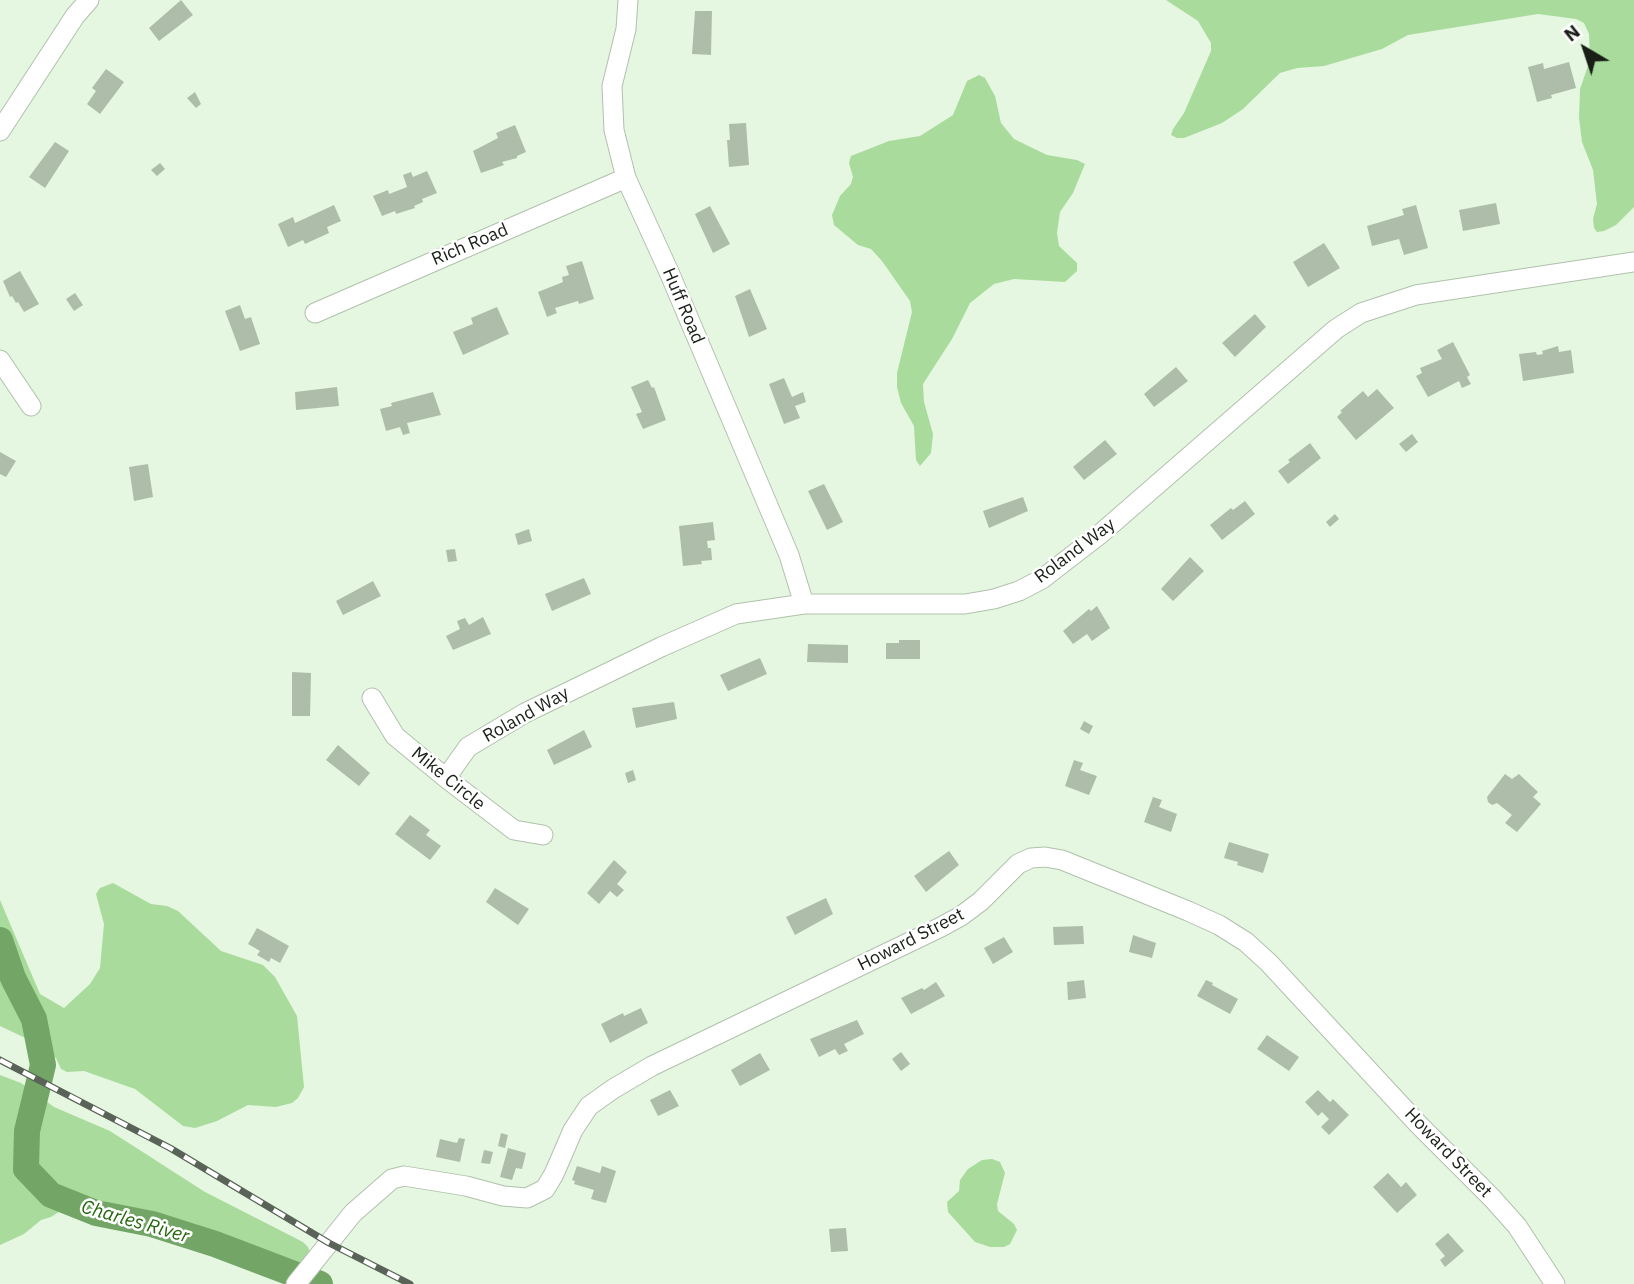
<!DOCTYPE html>
<style>
body{margin:0}
#map{position:relative;width:1634px;height:1284px;overflow:hidden;background:#e5f7e1;font-family:"IBM Plex Sans",sans-serif}
canvas{display:block}
.north{position:absolute;left:1550px;top:14px;width:70px;height:70px;-webkit-text-stroke:5px #fff;paint-order:stroke;rotate:321deg;font-size:19px;font-weight:700;line-height:28px;text-align:center;color:#191f17}
.north::after{content:'';display:block;margin:auto;width:24px;height:32px;background:#191f17;clip-path:polygon(50% 0,100% 100%,50% 72%,0 100%)}
</style>
<div id="map">
<canvas width="1634" height="1284"></canvas>
<div class="north">N</div>
</div>
<script>
const c = document.querySelector('canvas').getContext('2d');
c.lineJoin = 'round';
function fill(path, color) { c.fillStyle = color; c.fill(path, 'evenodd'); }
const toPath = rows => new Path2D(rows.map(r => 'M' + r).join(''));
function trace(path, color, width, dash) { c.strokeStyle = color; c.lineWidth = width; c.lineCap = dash ? 'butt' : 'round'; c.setLineDash(dash || []); c.stroke(path); }
function write(font, color, halo, rows, align = 'center') {
  c.font = font + ' "IBM Plex Sans",sans-serif'; c.lineWidth = 5; c.setLineDash([]); c.textBaseline = 'middle'; c.strokeStyle = halo; c.fillStyle = color; for (const [text, x, y, turn = 0] of rows) {
    c.save(); c.translate(x, y); c.rotate((+turn || 0) * Math.PI / 180); c.textAlign = isNaN(turn) ? turn : align; if (halo) c.strokeText(text, 0, 0); c.fillText(text, 0, 0); c.restore();
  }
}
fill(toPath([
 [1166,0,1634,0,1634,207,1616,225,1604,231,1597,232,1594,228,1593,219,1597,204,1593,170,1582,142,1579,118,1580,89,1590,60,1589,34,1584,23,1576,19,1538,14,1408,35,1382,49,1324,66,1297,68,1280,73,1243,109,1222,123,1184,138,1177,138,1171,135,1173,129,1184,113,1211,51,1211,43,1198,21],
 [979,75,985,78,995,96,1001,123,1014,139,1047,155,1077,160,1085,164,1073,193,1060,212,1057,233,1059,246,1077,263,1077,271,1065,282,1014,279,994,284,970,303,952,339,923,384,924,402,933,434,931,453,920,466,916,460,914,426,901,403,897,387,897,373,912,312,910,301,882,261,871,249,858,245,834,225,832,215,840,196,851,184,853,177,849,163,851,156,889,141,920,136,953,115,967,81],
 [113,883,151,904,167,906,178,911,221,951,263,965,275,977,297,1016,304,1087,298,1098,292,1103,276,1107,248,1105,217,1121,195,1128,183,1126,135,1089,84,1071,67,1072,61,1069,56,1058,40,1045,0,1026,0,900,40,994,64,1008,90,984,100,968,104,924,96,894,100,888],
 [0,1075,21,1083,54,1107,110,1131,205,1192,303,1242,308,1247,311,1255,299,1266,285,1262,245,1242,223,1238,195,1224,102,1201,70,1200,62,1210,51,1217,41,1220,24,1234,0,1245],
 [992,1159,1000,1162,1005,1173,997,1204,998,1211,1014,1224,1017,1230,1010,1244,1004,1247,990,1247,975,1242,948,1212,947,1202,959,1191,960,1180,968,1169,982,1160]
]), '#a9db9c');
trace(toPath([
 [0,940,13,978,34,1019,43,1065,27,1131,26,1169,51,1195,96,1213,152,1224,215,1244,320,1284]
]), '#73a666', 26);
fill(toPath([
 [181,0,193,15,159,41,149,28],
 [695,11,712,11,711,55,692,54],
 [1569,62,1576,88,1551,95,1552,98,1537,102,1528,67,1543,63,1544,69],
 [106,69,124,82,100,114,87,104,96,91,92,88],
 [195,92,201,104,196,108,187,98],
 [746,123,749,165,729,167,727,140,730,140,729,124],
 [515,125,526,152,517,156,517,158,502,162,504,165,481,173,473,151,498,138,496,133],
 [55,142,69,151,45,188,29,177],
 [160,163,165,169,157,176,151,170],
 [427,171,437,193,422,199,423,202,414,206,415,208,396,214,395,211,382,216,373,196,388,190,389,194,407,187,403,175,411,172,413,177],
 [1496,203,1500,224,1463,231,1459,210],
 [334,205,341,221,327,227,329,233,305,244,303,240,288,247,278,224,293,217,295,223],
 [1416,205,1428,248,1404,255,1399,239,1372,246,1367,226,1404,215,1402,209],
 [710,206,730,244,713,253,695,214],
 [1324,243,1340,268,1308,287,1293,262],
 [582,261,594,299,579,304,578,301,555,308,557,313,547,317,538,292,563,282,562,277,569,275,566,266],
 [20,271,39,304,24,312,18,302,16,303,12,296,10,297,3,281],
 [750,289,767,329,749,337,735,296],
 [75,293,83,305,74,311,66,299],
 [240,305,245,319,251,317,260,344,240,351,225,311],
 [497,307,509,334,463,355,453,332,473,324,471,318],
 [1255,314,1266,327,1235,357,1222,343],
 [1453,342,1470,375,1467,377,1471,384,1462,388,1459,381,1428,397,1416,376,1422,373,1420,368,1442,359,1437,350],
 [1558,346,1559,352,1571,350,1574,373,1523,381,1519,354,1536,352,1537,355,1543,354,1542,351],
 [1176,367,1188,381,1154,407,1144,394],
 [784,378,792,397,803,392,806,402,795,406,800,418,784,424,769,384],
 [648,380,652,388,654,387,666,420,643,429,636,414,642,412,631,387],
 [337,387,339,406,296,410,295,392],
 [1377,389,1394,408,1356,440,1337,417,1342,412,1340,411,1363,391,1368,397],
 [433,392,441,415,407,423,410,433,403,435,400,427,386,431,380,409,392,406,391,403],
 [1412,434,1418,442,1406,452,1399,444],
 [1105,440,1117,454,1084,480,1073,467],
 [1310,443,1321,458,1288,484,1278,471,1290,462,1288,460],
 [0,452,16,461,6,477,0,474],
 [148,464,153,497,134,501,129,467],
 [824,484,843,522,827,530,808,491],
 [1023,497,1028,511,989,528,983,511],
 [1245,501,1255,514,1222,540,1210,525,1231,508,1233,510],
 [1335,514,1339,519,1330,527,1326,522],
 [713,522,715,540,707,541,708,548,711,548,712,560,701,561,702,564,683,566,679,526],
 [529,529,532,541,518,545,515,534],
 [455,549,457,561,448,562,446,550],
 [1190,557,1204,571,1173,601,1161,589],
 [584,578,591,594,552,611,545,594],
 [373,581,381,596,343,615,336,601],
 [1097,606,1110,628,1092,641,1087,634,1073,644,1063,631,1089,609,1091,611],
 [483,617,491,634,453,650,446,636,460,629,457,621,465,618,469,625],
 [899,640,920,640,920,659,886,659,886,643,899,643],
 [808,644,848,645,848,663,807,662],
 [760,658,767,674,728,691,720,675],
 [292,672,311,673,310,716,292,716],
 [674,702,677,719,636,728,632,708],
 [1084,721,1093,726,1089,734,1080,729],
 [584,730,592,747,554,765,547,750],
 [338,745,370,773,359,786,326,760],
 [1074,760,1083,763,1080,770,1097,776,1089,795,1065,786],
 [633,770,636,780,628,783,625,773],
 [1505,774,1512,779,1519,774,1538,792,1533,797,1541,804,1517,832,1505,823,1512,815,1497,803,1492,805,1488,802,1487,797],
 [1153,797,1162,800,1159,807,1177,814,1171,832,1144,822],
 [410,815,430,830,426,835,441,846,430,860,395,834],
 [1229,842,1269,854,1263,873,1237,865,1238,862,1224,858],
 [949,851,959,865,926,892,914,876],
 [614,860,627,872,617,884,624,890,617,897,610,891,599,904,587,893],
 [495,888,529,909,518,925,486,902],
 [826,898,833,914,795,935,786,917],
 [1083,926,1084,944,1054,945,1053,927],
 [257,928,289,946,280,963,271,958,269,962,257,955,260,951,248,944],
 [1133,935,1156,943,1152,958,1129,952],
 [1004,937,1013,952,993,964,984,948],
 [1084,980,1086,998,1068,1000,1067,982],
 [1206,980,1213,983,1212,985,1238,999,1230,1014,1197,996],
 [936,982,945,996,911,1014,901,998,922,988,924,990],
 [641,1008,648,1023,610,1043,601,1024,623,1013,624,1016],
 [857,1020,864,1034,844,1044,848,1051,839,1055,835,1049,819,1057,810,1039],
 [1267,1035,1299,1057,1289,1071,1257,1049],
 [901,1052,910,1064,901,1071,892,1059],
 [760,1053,770,1070,740,1086,731,1070],
 [670,1090,679,1106,658,1116,650,1100],
 [1318,1090,1330,1102,1333,1099,1349,1115,1329,1135,1321,1127,1329,1119,1322,1112,1318,1116,1305,1102],
 [501,1133,508,1135,505,1148,498,1146],
 [459,1138,465,1139,460,1162,436,1157,440,1139,457,1143],
 [508,1148,526,1153,522,1169,516,1168,512,1180,500,1177],
 [484,1150,493,1152,490,1164,481,1163],
 [577,1166,600,1173,602,1166,616,1171,606,1203,591,1199,594,1190,574,1184,575,1181,572,1180],
 [1388,1173,1401,1187,1406,1182,1417,1195,1397,1213,1373,1187],
 [846,1228,848,1251,831,1252,829,1229],
 [1448,1233,1464,1251,1445,1267,1440,1260,1445,1256,1435,1244]
]), '#adbda9');
const minor = toPath([
 [628,0,626,29,612,86,614,130,626,178,669,272,789,555,804,604],
 [0,131,75,16,89,0],
 [315,313,626,178],
 [0,360,31,406],
 [372,698,395,736,446,778,514,830,543,835],
 [446,778,468,747,525,713,661,647,736,614,804,604,965,604,994,599,1019,591,1042,579,1099,535,1336,329,1361,313,1416,295,1634,262],
 [296,1284,353,1213,392,1179,404,1176,466,1186,503,1196,527,1198,545,1189,554,1174,573,1130,589,1106,613,1089,652,1066,941,927,961,916,981,901,1018,864,1031,858,1045,857,1062,860,1188,911,1219,925,1246,942,1269,963,1419,1125,1492,1198,1517,1226,1555,1284]
]);
trace(minor, '#b0c1ac', 21);
trace(minor, '#fff', 19);
const rail = toPath([
 [0,1060,170,1148,329,1243,410,1284]
]);
trace(rail, '#596357', 7);
trace(rail, '#fff', 4.5, [13]);
write('18px', '#191f17', '#fff', [
 ["Rich Road",470,245,-23],
 ["Huff Road",683,306,67],
 ["Roland Way",1075,551,-37],
 ["Roland Way",526,715,-29],
 ["Mike Circle",448,779,39],
 ["Howard Street",911,940,-27],
 ["Howard Street",1448,1153,46]
]);
write('italic 19px', '#24670c', '#fff', [
 ["Charles River",135,1222,16]
]);
</script>
